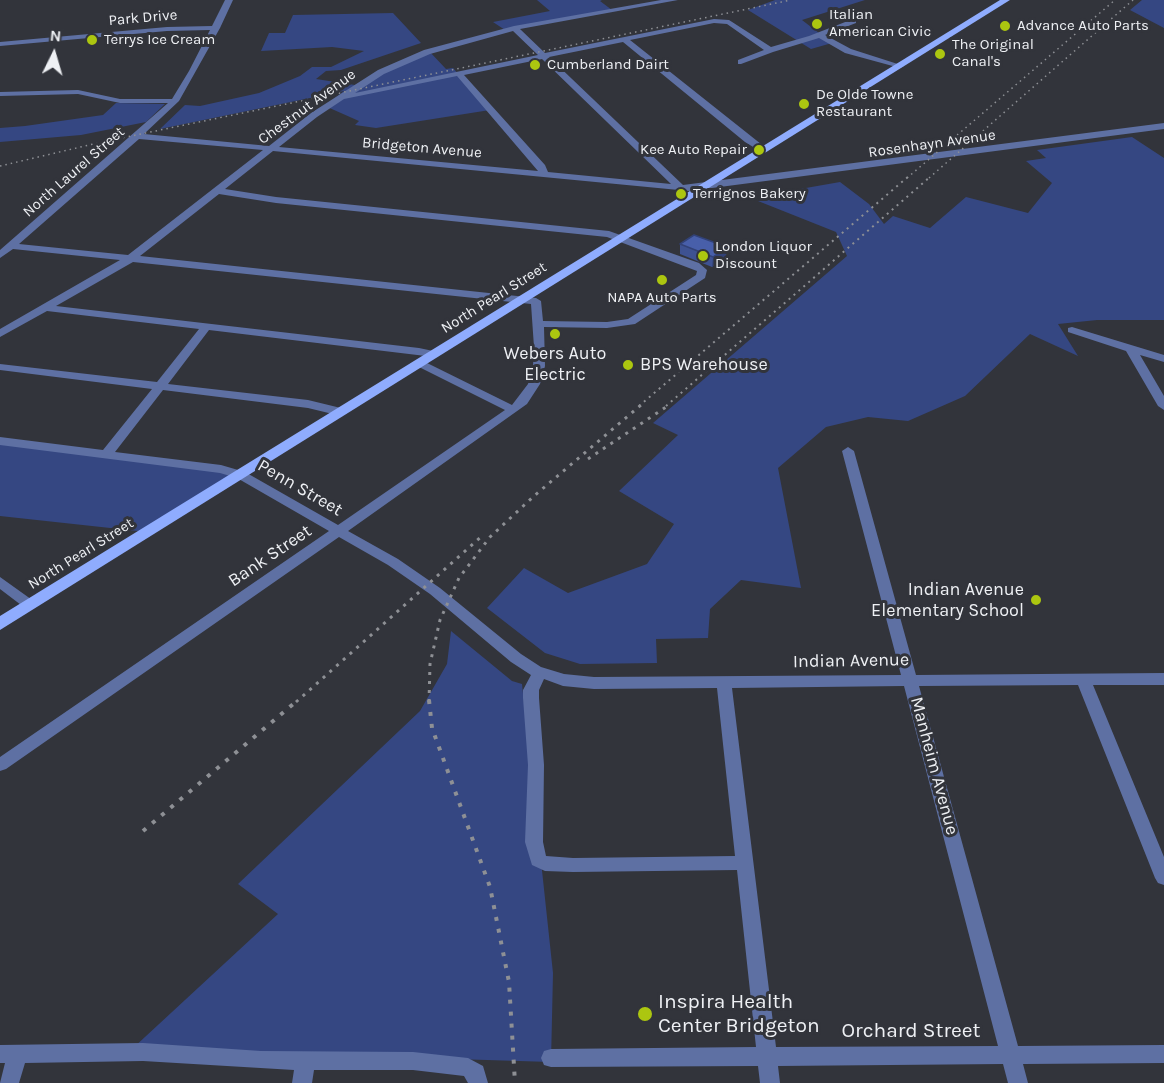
<!DOCTYPE html>
<style>
body{margin:0}
#map{position:relative;width:1164px;height:1083px;overflow:hidden;background:#32343b;font-family:Karla,sans-serif}
canvas{display:block}
.north{position:absolute;left:24px;top:24px;width:60px;height:60px;-webkit-text-stroke:4px #32343b;paint-order:stroke;rotate:5deg;font-size:16px;font-weight:700;line-height:24px;text-align:center;color:#eef0f4}
.north::after{content:'';display:block;margin:auto;width:21px;height:27px;background:#eef0f4;clip-path:polygon(50% 0,100% 100%,50% 72%,0 100%)}
</style>
<div id="map">
<canvas width="1164" height="1083"></canvas>
<div class="north">N</div>
</div>
<script>
const c = document.querySelector('canvas').getContext('2d');
c.lineJoin = 'round';
function fill(path, color) { c.fillStyle = color; c.fill(path, 'evenodd'); }
const toPath = rows => new Path2D(rows.map(r => 'M' + r).join(''));
function trace(path, color, width, dash) { c.strokeStyle = color; c.lineWidth = width; c.lineCap = dash ? 'butt' : 'round'; c.setLineDash(dash || []); c.stroke(path); }
function write(font, color, halo, rows, align = 'center') {
  c.font = font + ' Karla,sans-serif'; c.lineWidth = 6; c.setLineDash([]); c.textBaseline = 'middle'; c.strokeStyle = halo; c.fillStyle = color; for (const [text, x, y, turn = 0] of rows) {
    c.save(); c.translate(x, y); c.rotate((+turn || 0) * Math.PI / 180); c.textAlign = isNaN(turn) ? turn : align; if (halo) c.strokeText(text, 0, 0); c.fillText(text, 0, 0); c.restore();
  }
}
fill(toPath([
 [537,0,602,0,600,1,612,10,505,30,493,22,550,11],
 [775,0,865,0,802,20,832,43,811,49,748,10],
 [1142,0,1164,0,1164,28,1130,10],
 [393,13,421,43,341,70,326,71,316,79,355,85,429,51,446,69,453,68,490,110,376,128,355,125,359,121,325,106,344,91,160,129,185,105,200,106,259,93,300,76,312,67,331,67,364,51,332,47,261,51,269,33,285,33,293,15],
 [116,103,165,104,146,122,81,135,0,142,0,128,25,126,103,115],
 [1132,137,1164,158,1164,320,1097,320,1058,324,1078,356,1030,334,965,396,908,421,868,417,826,427,778,468,801,588,741,580,710,609,708,638,656,639,657,663,580,664,545,653,487,608,524,568,568,593,647,564,674,524,619,491,678,435,653,423,847,256,836,232,758,201,770,200,766,195,840,182,869,204,884,224,893,216,930,228,966,197,1028,213,1052,183,1026,161,1046,158,1037,150],
 [0,441,241,475,147,532,0,516],
 [451,631,512,681,522,684,553,973,551,1062,132,1049,278,914,238,884,420,711,447,664]
]), '#354782');
fill(toPath([
 [225,0,233,0,220,28,179,101,144,134,269,146,311,113,378,70,424,50,514,26,661,0,678,0,520,29,545,53,714,19,729,20,771,47,809,36,853,19,856,19,856,23,825,35,851,49,904,66,900,68,845,53,819,38,773,52,741,64,738,64,738,60,764,50,727,24,714,23,630,40,766,148,767,150,763,153,745,142,623,42,549,57,683,185,1164,123,1164,129,689,191,273,151,225,189,276,197,609,231,699,263,707,270,705,278,635,324,607,328,544,327,545,366,540,384,527,404,348,531,398,559,440,588,521,654,541,667,564,674,594,677,901,675,842,451,848,447,854,451,916,675,1164,673,1164,685,1093,685,1164,857,1164,885,1158,883,1155,878,1078,685,919,686,1018,1046,1164,1045,1164,1063,1023,1064,1028,1083,1008,1083,1003,1064,778,1066,780,1083,760,1083,758,1066,551,1067,544,1065,541,1058,544,1051,551,1049,756,1047,737,870,573,872,545,871,532,865,525,842,528,765,523,698,523,690,531,675,511,662,430,594,388,565,339,537,6,769,0,771,0,757,329,531,237,478,220,473,0,445,0,437,103,450,152,389,0,370,0,364,157,382,199,329,47,311,0,337,0,329,120,260,13,249,0,258,0,250,168,103,120,103,78,94,0,96,0,92,78,90,120,99,172,99,189,71,210,30,167,31,0,46,0,42,167,27,212,26,225,0],
 [513,31,538,55,355,93,384,74,430,54,513,31],
 [542,59,671,184,548,172,545,165,464,75,542,59],
 [457,76,538,171,279,147,317,117,344,99,457,76],
 [139,139,263,150,128,255,19,244,139,139],
 [219,194,276,203,607,237,697,271,696,275,628,319,607,322,543,321,541,301,536,298,140,256,219,194],
 [133,262,531,304,534,347,533,366,528,384,512,405,423,361,415,361,415,365,505,410,338,525,245,472,221,465,115,452,163,390,308,408,341,416,347,412,345,409,308,400,168,384,209,330,434,357,438,356,438,352,419,348,56,306,133,262],
 [544,679,563,686,594,689,717,688,735,856,573,858,546,856,543,842,544,765,539,698,539,690,544,679],
 [904,686,998,1046,776,1047,732,688,904,686],
 [1072,327,1164,355,1164,362,1140,355,1164,396,1164,410,1158,406,1126,351,1068,332,1068,328,1072,327],
 [0,577,35,602,37,605,35,608,25,608,0,589,0,577],
 [143,1043,261,1051,413,1052,468,1058,483,1066,488,1083,468,1083,464,1076,413,1070,314,1070,312,1083,292,1083,294,1070,143,1061,25,1063,19,1083,0,1083,5,1063,0,1063,0,1045,143,1043]
]), '#5e70a3');
fill(toPath([
 [1000,0,1010,0,0,630,0,616,1000,0]
]), '#8facfe');
trace(toPath([
 [0,166,102,142,791,0],
 [907,178,1115,0],
 [929,178,1133,0]
]), '#8e9095', 1.5, [1.5, 4]);
trace(toPath([
 [639,406,909,176],
 [666,406,931,176]
]), '#8e9095', 2, [2, 4.5]);
trace(toPath([
 [588,459,669,405],
 [296,702,482,536],
 [429,702,430,664,440,620,459,578,490,537,534,496,641,405]
]), '#8e9095', 3, [3, 6]);
trace(toPath([
 [429,700,432,728,490,887,509,982,515,1083],
 [143,831,298,700]
]), '#8e9095', 4, [4, 8]);
fill(toPath([
 [680,244,726,257,712,267,680,254]
]), '#3e5292');
fill(toPath([
 [727,247,726,257,712,267,713,257]
]), '#324277');
const building = toPath([
 [694,235,727,247,713,257,680,244,694,235]
]);
fill(building, '#485faa');
trace(building, '#324277', 1.5);
for (const [x, y, r, color] of [
 [817,24,6,"#acc610"],
 [1005,26,6,"#acc610"],
 [92,40,6,"#acc610"],
 [940,54,6,"#acc610"],
 [535,65,6,"#acc610"],
 [804,104,6,"#acc610"],
 [759,150,6,"#acc610"],
 [681,194,6,"#acc610"],
 [703,256,6,"#acc610"],
 [662,280,6,"#acc610"],
 [555,334,6,"#acc610"],
 [628,365,6,"#acc610"],
 [1036,600,6,"#acc610"],
 [645,1014,8,"#acc610"]
]) { const dot = new Path2D(); dot.arc(x, y, r, 0, 2 * Math.PI); c.fillStyle = color; c.fill(dot); trace(dot, '#32343b', 2); }
write('15px', '#eef0f4', '#32343b', [
 ["Italian",829,15],
 ["American Civic",829,32],
 ["Advance Auto Parts",1017,26],
 ["Terrys Ice Cream",104,40],
 ["The Original",952,45],
 ["Canal's",952,62],
 ["Cumberland Dairt",547,65],
 ["De Olde Towne",816,95],
 ["Restaurant",816,112],
 ["Kee Auto Repair",747,150,"right"],
 ["Terrignos Bakery",693,194],
 ["London Liquor",715,247],
 ["Discount",715,264],
 ["NAPA Auto Parts",662,298,"center"]
], 'left');
write('15px', '#eef0f4', '#32343b', [
 ["Park Drive",143,18,-5],
 ["Chestnut Avenue",307,107,-36],
 ["Rosenhayn Avenue",932,144,-8],
 ["Bridgeton Avenue",422,148,5],
 ["North Laurel Street",74,172,-41],
 ["North Pearl Street",494,298,-32],
 ["North Pearl Street",81,554,-32]
]);
write('18px', '#eef0f4', '#32343b', [
 ["Webers Auto",555,354],
 ["Electric",555,375],
 ["BPS Warehouse",640,365,"left"],
 ["Indian Avenue",1024,590,"right"],
 ["Elementary School",1024,611,"right"]
]);
write('18px', '#eef0f4', '#32343b', [
 ["Penn Street",300,488,30],
 ["Bank Street",270,556,-34],
 ["Indian Avenue",851,661,-1],
 ["Manheim Avenue",934,766,75]
]);
write('21px', '#eef0f4', '#32343b', [
 ["Inspira Health",658,1002],
 ["Center Bridgeton",658,1026]
], 'left');
write('21px', '#eef0f4', '#32343b', [
 ["Orchard Street",911,1031]
]);
</script>
